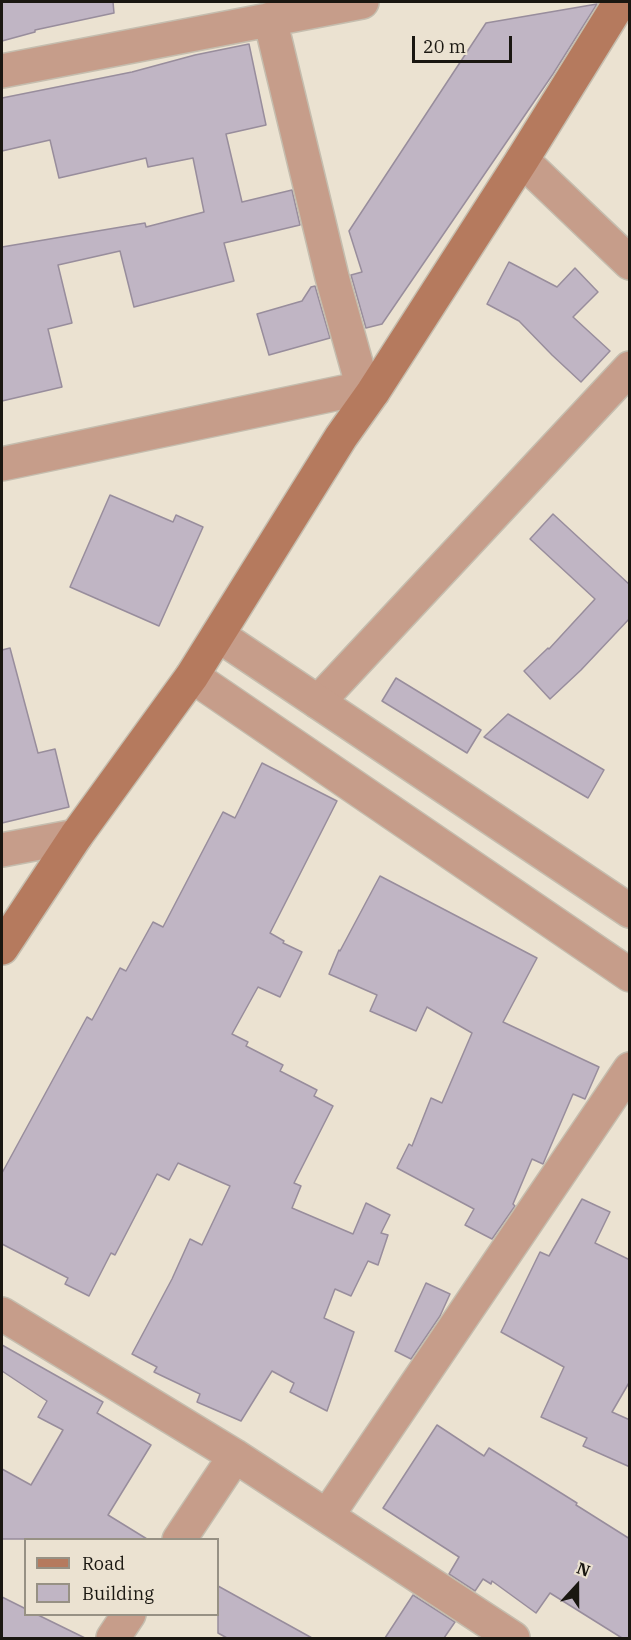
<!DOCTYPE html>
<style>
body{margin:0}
#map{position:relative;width:631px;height:1640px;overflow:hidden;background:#ebe2d1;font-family:"IBM Plex Serif",serif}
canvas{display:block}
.frame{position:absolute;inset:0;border:3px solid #1a1711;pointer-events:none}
.legend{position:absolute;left:24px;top:1538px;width:195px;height:78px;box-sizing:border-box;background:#ebe2d1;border:2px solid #979184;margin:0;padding:8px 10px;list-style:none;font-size:18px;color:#1a1711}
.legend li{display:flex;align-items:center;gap:12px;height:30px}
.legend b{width:30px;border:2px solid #979184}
.north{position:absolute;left:547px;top:1556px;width:60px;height:60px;-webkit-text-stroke:4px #ebe2d1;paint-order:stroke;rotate:21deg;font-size:16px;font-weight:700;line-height:24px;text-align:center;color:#1a1711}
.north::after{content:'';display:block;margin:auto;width:21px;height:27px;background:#1a1711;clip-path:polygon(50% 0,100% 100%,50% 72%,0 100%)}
.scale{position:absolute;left:412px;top:36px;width:100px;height:27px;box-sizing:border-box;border:3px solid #1a1711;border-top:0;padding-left:8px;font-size:18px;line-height:21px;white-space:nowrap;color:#1a1711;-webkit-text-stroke:4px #ebe2d1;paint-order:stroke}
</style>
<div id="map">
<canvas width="631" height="1640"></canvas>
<div class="frame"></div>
<ul class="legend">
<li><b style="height:8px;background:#b57a5e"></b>Road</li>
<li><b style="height:16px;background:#c0b5c4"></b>Building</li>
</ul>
<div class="north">N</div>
<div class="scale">20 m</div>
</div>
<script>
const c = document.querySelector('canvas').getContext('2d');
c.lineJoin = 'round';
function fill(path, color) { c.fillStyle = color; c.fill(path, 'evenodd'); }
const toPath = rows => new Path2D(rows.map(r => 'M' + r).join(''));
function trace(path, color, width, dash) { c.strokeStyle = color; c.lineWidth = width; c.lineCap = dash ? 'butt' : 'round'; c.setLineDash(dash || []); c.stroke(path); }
const building = toPath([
 [2,2,113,2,114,13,35,30,35,32,2,41,2,2],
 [597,4,553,74,382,324,366,328,351,275,362,272,349,231,486,23,597,4],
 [249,44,266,125,226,134,242,202,292,190,300,225,224,243,234,281,134,307,120,251,58,265,72,323,48,329,62,387,2,401,2,247,145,223,146,227,204,212,193,158,148,167,146,158,59,178,50,140,2,151,2,98,132,72,195,55,249,44],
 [509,262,557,287,575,268,598,292,573,317,610,351,581,382,552,355,519,321,487,304,509,262],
 [315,286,330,338,269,355,257,314,302,301,311,287,315,286],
 [110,495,173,522,176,515,203,527,159,626,70,587,110,495],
 [553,514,630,585,630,618,581,670,550,699,524,671,548,648,549,649,595,599,530,539,553,514],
 [10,648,38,753,55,749,69,807,2,823,2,650,10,648],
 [396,678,481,730,467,753,382,701,396,678],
 [508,714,604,770,588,798,484,737,508,714],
 [262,763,337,801,270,933,284,941,283,943,302,952,280,997,258,987,232,1034,248,1042,246,1046,283,1065,280,1071,317,1090,314,1096,333,1106,294,1183,301,1186,292,1208,353,1234,366,1203,390,1215,381,1233,388,1235,378,1265,368,1261,351,1296,335,1289,324,1318,354,1332,327,1411,290,1392,294,1383,272,1371,241,1421,197,1402,200,1394,154,1372,157,1367,132,1354,172,1279,190,1239,202,1245,230,1186,178,1163,169,1180,157,1174,115,1255,111,1253,89,1296,65,1284,68,1278,2,1244,2,1173,87,1017,92,1020,120,968,126,971,153,922,163,927,223,812,235,818,262,763],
 [380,876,537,958,503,1022,599,1067,585,1099,573,1094,543,1164,532,1159,513,1204,515,1206,492,1239,465,1225,474,1209,397,1168,409,1144,412,1146,431,1098,442,1103,472,1033,427,1007,416,1031,370,1011,377,995,329,974,339,950,340,951,380,876],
 [582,1199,610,1212,595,1243,630,1260,630,1381,612,1412,630,1420,630,1467,583,1446,587,1438,541,1417,564,1367,501,1332,540,1252,549,1256,582,1199],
 [426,1283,450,1294,440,1316,411,1359,395,1351,426,1283],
 [2,1345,103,1402,97,1413,151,1445,108,1515,147,1539,2,1539,2,1469,31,1485,63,1430,38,1417,47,1401,2,1371,2,1345],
 [437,1425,484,1456,489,1448,577,1503,576,1505,630,1539,630,1638,622,1638,550,1593,536,1613,492,1581,491,1584,483,1579,475,1591,449,1574,459,1557,383,1508,437,1425],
 [218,1586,312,1638,227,1638,218,1633,218,1586],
 [413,1595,455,1622,444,1638,385,1638,413,1595],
 [2,1597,26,1609,26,1614,36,1614,85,1638,2,1638,2,1597]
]);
fill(building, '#c0b5c4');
trace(building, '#988d9c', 1.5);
const minor = toPath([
 [270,19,332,277,363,388],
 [2,71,362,2],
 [522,160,630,263],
 [2,464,363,388,373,392],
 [318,702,630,368],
 [2,850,76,836],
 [2,1314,235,1456,513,1638],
 [327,1516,630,1069],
 [179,1540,235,1456],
 [113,1638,129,1614]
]);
const tertiary = toPath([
 [218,635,630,911],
 [192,676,630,975]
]);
const secondary = toPath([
 [2,948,76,836,192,676,341,437,373,392,522,160,620,2]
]);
trace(minor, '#c5bdae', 36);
trace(tertiary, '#c5bdae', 36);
trace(secondary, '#c5bdae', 36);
trace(minor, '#c69d8a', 33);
trace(tertiary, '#c69d8a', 33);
trace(secondary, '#b57a5e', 33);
</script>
